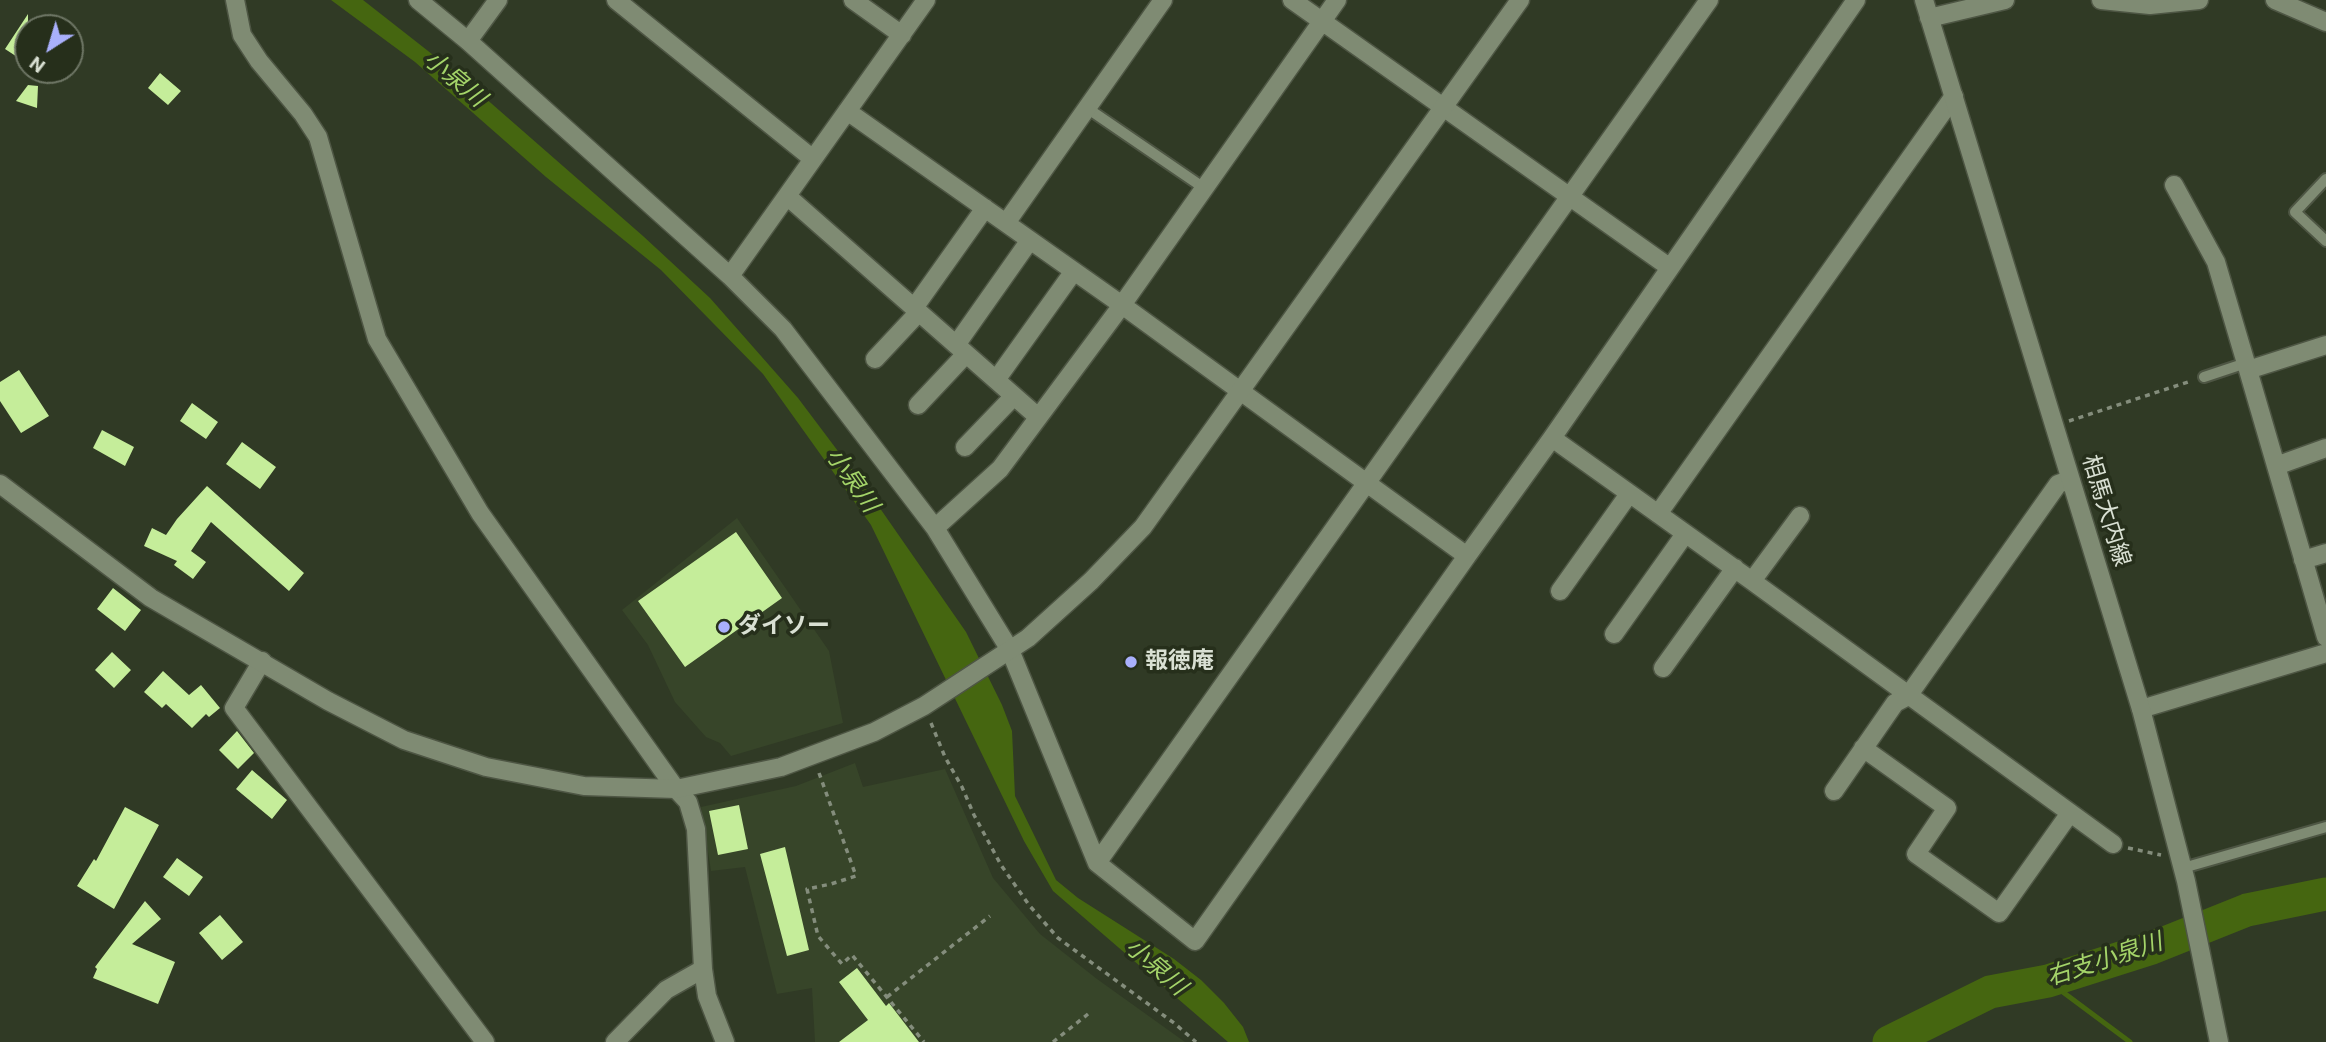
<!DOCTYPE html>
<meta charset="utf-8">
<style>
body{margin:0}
#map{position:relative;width:2326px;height:1042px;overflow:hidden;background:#303a25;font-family:Roboto,sans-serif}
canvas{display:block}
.north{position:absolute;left:14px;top:14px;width:70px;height:70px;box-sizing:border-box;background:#262f1b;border:2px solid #6e7665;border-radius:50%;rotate:217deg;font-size:19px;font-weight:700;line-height:28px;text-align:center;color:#d9e0d3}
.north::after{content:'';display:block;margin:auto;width:24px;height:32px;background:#a9b0fc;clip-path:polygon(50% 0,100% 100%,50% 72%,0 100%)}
</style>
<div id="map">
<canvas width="2326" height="1042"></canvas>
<div class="north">N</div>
</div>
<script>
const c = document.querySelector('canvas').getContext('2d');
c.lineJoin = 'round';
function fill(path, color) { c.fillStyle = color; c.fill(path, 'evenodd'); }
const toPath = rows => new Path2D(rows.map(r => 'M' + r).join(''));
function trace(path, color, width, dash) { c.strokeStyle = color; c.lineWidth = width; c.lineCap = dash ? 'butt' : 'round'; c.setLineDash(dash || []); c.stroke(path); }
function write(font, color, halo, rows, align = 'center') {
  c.font = font + ' Roboto,"Noto Sans JP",sans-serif'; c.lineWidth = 7; c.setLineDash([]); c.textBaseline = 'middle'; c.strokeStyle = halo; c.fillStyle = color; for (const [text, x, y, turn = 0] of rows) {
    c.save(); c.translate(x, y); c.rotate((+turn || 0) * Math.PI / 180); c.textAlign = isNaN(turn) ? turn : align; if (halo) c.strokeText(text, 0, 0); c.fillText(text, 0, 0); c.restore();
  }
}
fill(toPath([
 [737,518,829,651,843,723,731,756,720,743,706,737,675,702,648,645,622,610],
 [855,763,863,787,945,769,993,878,1040,934,1097,979,1185,1042,815,1042,812,988,777,994,745,867,711,871,701,807,796,786]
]), '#374529');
fill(toPath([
 [331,0,363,0,460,76,643,236,710,298,798,398,868,491,966,632,1002,705,1012,731,1015,796,1056,880,1078,898,1174,959,1201,980,1224,1003,1243,1027,1249,1042,1228,1042,1053,891,1024,841,871,525,763,374,661,270,546,177,415,62]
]), '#456610');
trace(toPath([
 [2048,981,2130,1042]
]), '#456610', 5);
trace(toPath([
 [1889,1042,1990,992,2048,981,2152,948,2247,910,2326,894]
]), '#456610', 33);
fill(toPath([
 [28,14,28,64,5,49],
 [160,73,181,91,168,105,148,88],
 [28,85,38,86,37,108,16,101],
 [19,370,49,416,21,433,0,401,0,382],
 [192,403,218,422,206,439,180,421],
 [102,430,134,447,125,466,93,448],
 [242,442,276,467,260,489,226,464],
 [207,486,304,573,289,591,211,522,191,551,206,562,193,579,174,565,177,561,144,546,152,528,166,535,177,519],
 [736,532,782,598,685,667,638,601],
 [113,588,141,610,125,631,97,609],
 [112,652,131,670,114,688,95,670],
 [163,671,189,695,201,685,220,708,209,717,206,714,192,728,166,704,162,708,144,692],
 [237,731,254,753,238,769,219,750],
 [252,770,287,800,272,819,236,789],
 [739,805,748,849,718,855,709,811],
 [125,807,159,825,114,909,77,886,94,859,96,861],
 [785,847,809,950,787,956,760,854],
 [177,858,203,877,189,896,163,877],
 [145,901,161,919,132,944,175,962,158,1004,93,978,97,969,95,967],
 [220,915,243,942,222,960,199,933],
 [857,968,886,1006,889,1003,919,1042,839,1042,868,1020,839,982]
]), '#c5ed9a');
const lane = toPath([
 [1087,108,1204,188],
 [2326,179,2295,212,2326,241],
 [2204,377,2246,363],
 [2183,868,2326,827]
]);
const street = toPath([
 [235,0,242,35,259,61,303,114,318,137,377,339,480,513,676,789,688,802,696,829,703,969,707,996,725,1042],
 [418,0,468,41,730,276,783,329,935,528,1010,650,1097,863,1195,941,1467,556],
 [616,0,813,159],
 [853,0,902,35],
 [1292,0,1669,267],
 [468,41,498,0],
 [847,111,1122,305,1467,556,1552,438,1856,0],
 [2174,185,2216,262,2248,370],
 [787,196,1038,417],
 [1006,223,1163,0],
 [730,276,926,0],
 [914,308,985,208],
 [956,345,1030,240],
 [2326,345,2248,370,2326,637],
 [875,359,919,312],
 [996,380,1074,271],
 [918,405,966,354],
 [1552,438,1752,581,2113,844],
 [965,447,1014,396],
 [2276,466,2326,448],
 [1658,514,1954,96],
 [935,528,1000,469,1122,305,1337,0],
 [2303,560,2326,553],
 [1752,581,1800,516],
 [1560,591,1629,494],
 [1614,634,1685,534],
 [262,661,234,708,485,1042],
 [1663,668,1735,568],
 [2141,709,2326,653],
 [1863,748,1947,808,1916,854,1999,913,2070,813],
 [1834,791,1895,703,1908,696,2058,484,2069,480],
 [1097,863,1709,0],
 [615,1042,666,990,703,969]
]);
const secondary = toPath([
 [1924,0,2141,709,2186,881,2219,1042],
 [2101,0,2150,5,2199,0],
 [2275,0,2326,22],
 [1929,18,2005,0],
 [0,484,151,598,328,701,404,740,486,767,584,786,676,789,781,767,874,732,924,706,1028,638,1091,581,1143,527,1520,0]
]);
trace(lane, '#4e5644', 14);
trace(street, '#4e5644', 21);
trace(secondary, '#4e5644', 21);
trace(toPath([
 [2069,421,2191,381],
 [931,723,945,757,962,787,974,815,1001,865,1029,905,1058,938,1174,1023,1196,1042],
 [819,773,856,876,831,884,807,889,818,936,842,964,852,955,924,1042],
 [2128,848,2161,855],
 [887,997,990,916],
 [1053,1042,1088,1014]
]), '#848d7c', 3.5, [5, 5]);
trace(lane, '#7f8b73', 10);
trace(street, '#7f8b73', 18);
trace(secondary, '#7f8b73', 18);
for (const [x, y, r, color] of [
 [724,627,7,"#a9b0fc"],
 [1131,662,7,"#a9b0fc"]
]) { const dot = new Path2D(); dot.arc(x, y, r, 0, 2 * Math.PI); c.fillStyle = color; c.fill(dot); trace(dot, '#262f1b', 2.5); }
write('23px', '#d9e0d3', '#262f1b', [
 ["相馬大内線",2105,511,73]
]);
write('bold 23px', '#d9e0d3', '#262f1b', [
 ["ダイソー",738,627],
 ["報徳庵",1145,662]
], 'left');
write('italic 24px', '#a4d469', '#262f1b', [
 ["小泉川",454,80,40],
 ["小泉川",851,481,55],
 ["右支小泉川",2105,961,-18],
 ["小泉川",1155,968,41]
]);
</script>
